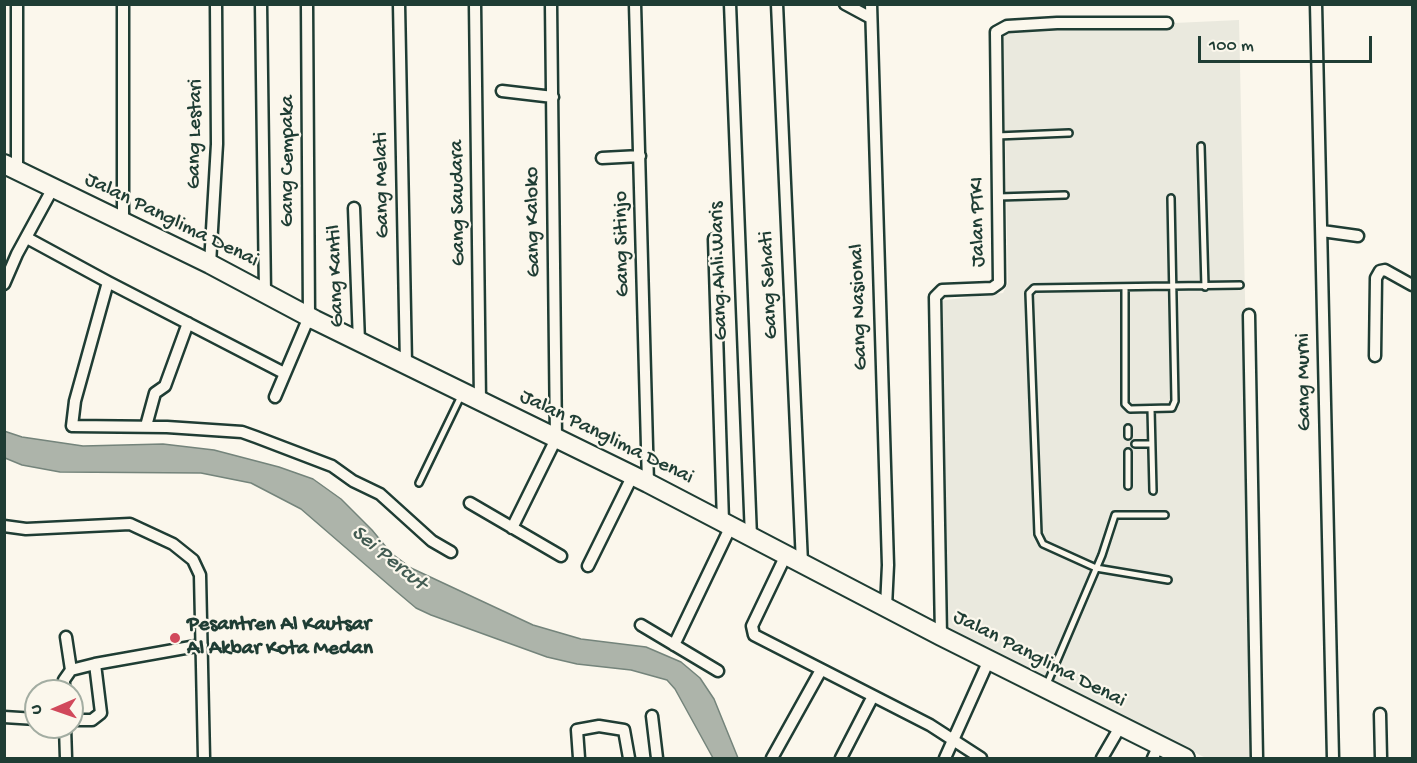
<!DOCTYPE html>
<style>
body{margin:0}
#map{position:relative;width:1417px;height:763px;overflow:hidden;background:#fbf7ec;font-family:"Gochi Hand",sans-serif}
canvas{display:block}
.frame{position:absolute;inset:0;border:6px solid #1f3d34;pointer-events:none}
.north{position:absolute;left:24px;top:679px;width:60px;height:60px;box-sizing:border-box;background:#fbf7ec;border:2px solid #a3ada2;border-radius:50%;rotate:268deg;font-size:16px;font-weight:700;line-height:24px;text-align:center;color:#1f3d34}
.north::after{content:'';display:block;margin:auto;width:21px;height:27px;background:#d1495b;clip-path:polygon(50% 0,100% 100%,50% 72%,0 100%)}
.scale{position:absolute;left:1198px;top:36px;width:174px;height:27px;box-sizing:border-box;border:3px solid #1f3d34;border-top:0;padding-left:8px;font-size:18px;line-height:21px;white-space:nowrap;color:#1f3d34;-webkit-text-stroke:4px #fbf7ec;paint-order:stroke}
</style>
<div id="map">
<canvas width="1417" height="763"></canvas>
<div class="frame"></div>
<div class="north">U</div>
<div class="scale">100 m</div>
</div>
<script>
const c = document.querySelector('canvas').getContext('2d');
c.lineJoin = 'round';
function fill(path, color) { c.fillStyle = color; c.fill(path, 'evenodd'); }
const toPath = rows => new Path2D(rows.map(r => 'M' + r).join(''));
function trace(path, color, width, dash) { c.strokeStyle = color; c.lineWidth = width; c.lineCap = dash ? 'butt' : 'round'; c.setLineDash(dash || []); c.stroke(path); }
function write(font, color, halo, rows, align = 'center') {
  c.font = font + ' "Gochi Hand",sans-serif'; c.lineWidth = 4.5; c.setLineDash([]); c.textBaseline = 'middle'; c.strokeStyle = halo; c.fillStyle = color; for (const [text, x, y, turn = 0] of rows) {
    c.save(); c.translate(x, y); c.rotate((+turn || 0) * Math.PI / 180); c.textAlign = isNaN(turn) ? turn : align; if (halo) c.strokeText(text, 0, 0); c.fillText(text, 0, 0); c.restore();
  }
}
fill(toPath([
 [1239,20,1255,758,1206,758,947,634,938,301,1003,293,1008,283,1003,31]
]), '#eae9de');
const water = toPath([
 [4,431,22,437,83,446,163,444,214,450,279,467,313,479,341,499,372,530,391,553,411,568,533,625,581,639,646,647,681,662,700,678,714,699,738,758,713,758,675,689,667,680,631,670,577,664,547,657,431,615,416,608,397,592,301,509,251,483,201,473,60,472,22,465,5,458,4,431]
]);
fill(water, '#adb4aa');
trace(water, '#74847b', 1.5);
const lane = toPath([
 [997,136,1069,133],
 [1201,146,1205,287],
 [998,197,1065,195],
 [1125,287,1125,404,1130,409,1172,408,1175,401,1171,198],
 [1151,409,1153,491],
 [1128,436,1128,428],
 [1135,444,1151,444],
 [419,483,462,394],
 [1128,486,1128,452],
 [1168,580,1096,568,1043,544,1038,534,1029,293,1034,288,1240,285],
 [1047,684,1102,555,1115,515,1165,515]
]);
const street = toPath([
 [17,4,17,170],
 [123,4,123,222],
 [261,4,265,293],
 [399,4,406,364],
 [475,4,480,401],
 [635,4,648,483],
 [730,4,751,537],
 [777,4,802,563],
 [845,4,871,18],
 [871,4,888,565,886,607],
 [1316,4,1333,758],
 [502,91,553,97],
 [602,158,640,156],
 [354,208,359,342],
 [1322,231,1358,236],
 [27,238,108,282,284,373],
 [714,239,723,522],
 [210,264,217,144,216,4],
 [108,282,75,401,72,426,167,427,242,432,256,437,332,466,353,481,380,494,432,541,451,552],
 [4,284,17,254,53,188],
 [1249,315,1257,758],
 [1375,356,1376,278,1380,271,1385,270,1412,285],
 [275,397,309,317,307,4],
 [146,426,155,393,165,386,188,323],
 [470,503,561,556],
 [4,526,26,529,130,524,173,544,193,560,200,575,204,758],
 [512,528,556,439,551,4],
 [786,555,752,626,754,635,930,725,981,758],
 [588,566,632,477],
 [641,625,718,671],
 [941,636,935,297,942,290,992,288,999,283,996,32,1007,26,1057,23,1167,23],
 [66,637,71,670],
 [674,645,731,526],
 [64,691,64,680,71,670,95,664],
 [1380,714,1381,758],
 [652,716,657,758],
 [4,717,36,719],
 [72,720,92,720,101,713,95,664,202,645],
 [65,727,66,758],
 [579,758,577,730,599,726,624,730,629,758],
 [772,758,821,670],
 [841,758,873,696],
 [945,758,989,660],
 [1102,758,1120,727],
 [1153,758,1158,747]
]);
const primary = toPath([
 [4,164,210,264,315,320,648,483,941,636,1185,758]
]);
trace(lane, '#1f3d34', 10);
trace(street, '#1f3d34', 15);
trace(primary, '#1f3d34', 22);
trace(lane, '#fbf7ec', 5);
trace(street, '#fbf7ec', 10);
trace(primary, '#fbf7ec', 18);
for (const [x, y, r, color] of [
 [175,638,6,"#d1495b"]
]) { const dot = new Path2D(); dot.arc(x, y, r, 0, 2 * Math.PI); c.fillStyle = color; c.fill(dot); trace(dot, '#fbf7ec', 2); }
write('21px', '#1f3d34', '#fbf7ec', [
 ["Gang Lestari",196,134,-89],
 ["Gang Cempaka",289,161,-90],
 ["Gang Melati",383,185,-91],
 ["Gang Saudara",459,203,-91],
 ["Jalan Panglima Denai",171,221,26],
 ["Gang Kaloko",534,222,-91],
 ["Jalan PTKI",979,222,-91],
 ["Gang Sitinjo",623,244,-91],
 ["Gang Ahli Waris",720,271,-92],
 ["Gang Kantil",337,276,-92],
 ["Gang Sehati",770,285,-93],
 ["Gang Nasional",860,307,-92],
 ["Gang Murni",1305,382,-91],
 ["Jalan Panglima Denai",606,438,26],
 ["Jalan Panglima Denai",1039,660,27]
]);
write('bold 21px', '#1f3d34', '#fbf7ec', [
 ["Pesantren Al Kautsar",187,626],
 ["Al Akbar Kota Medan",187,650]
], 'left');
write('italic 22px', '#425b52', '#fbf7ec', [
 ["Sei Percut",388,559,39]
]);
</script>
